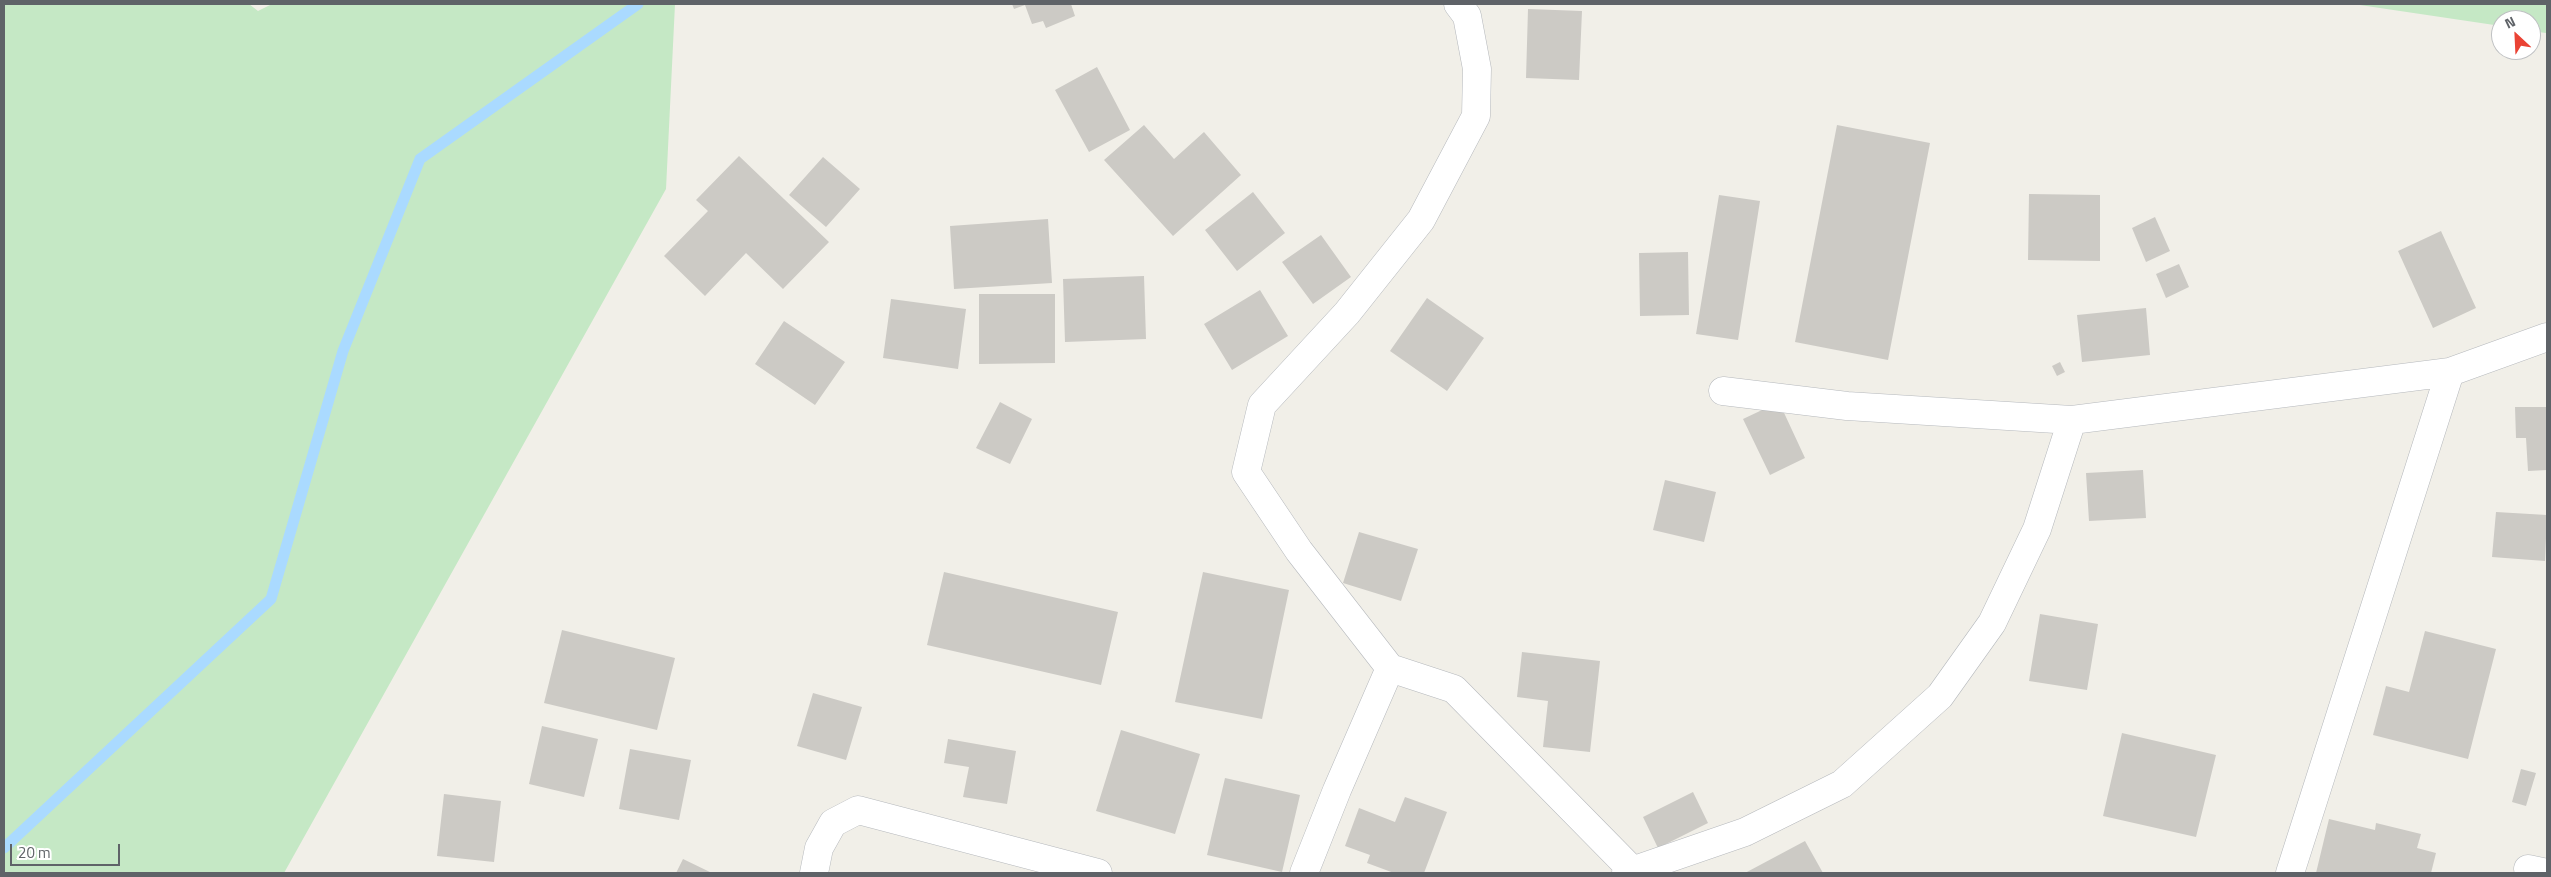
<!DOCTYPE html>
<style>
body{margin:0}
#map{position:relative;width:2551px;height:877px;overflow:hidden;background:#f1efe8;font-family:"Titillium Web",sans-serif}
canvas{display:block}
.frame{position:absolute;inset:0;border:5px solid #5f6368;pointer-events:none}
.north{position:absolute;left:2491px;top:10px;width:50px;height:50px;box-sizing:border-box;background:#fff;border:1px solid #bfc1c3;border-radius:50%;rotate:335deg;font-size:14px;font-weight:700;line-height:20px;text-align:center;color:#5f6368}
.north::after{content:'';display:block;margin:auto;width:18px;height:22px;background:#ea4335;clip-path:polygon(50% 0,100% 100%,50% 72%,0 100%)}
.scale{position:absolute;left:10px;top:844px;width:110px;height:22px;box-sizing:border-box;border:2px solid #5f6368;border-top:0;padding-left:6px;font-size:15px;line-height:18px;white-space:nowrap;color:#5f6368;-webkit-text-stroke:4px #fff;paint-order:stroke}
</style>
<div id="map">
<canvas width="2551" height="877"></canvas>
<div class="frame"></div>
<div class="north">N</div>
<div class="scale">20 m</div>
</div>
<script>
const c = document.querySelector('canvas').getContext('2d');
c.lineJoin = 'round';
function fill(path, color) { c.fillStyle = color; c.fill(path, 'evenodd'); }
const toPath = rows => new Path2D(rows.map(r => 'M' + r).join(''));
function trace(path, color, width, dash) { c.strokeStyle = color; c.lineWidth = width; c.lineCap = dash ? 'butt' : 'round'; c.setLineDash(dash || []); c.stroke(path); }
fill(toPath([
 [4,4,249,4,258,11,272,4,675,4,666,189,284,873,4,873],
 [2353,4,2547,4,2547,31,2546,33,2531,31,2531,20,2501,20,2501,26]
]), '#c5e8c5');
trace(toPath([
 [4,848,271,599,343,351,420,159,638,4]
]), '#aadaff', 11);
fill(toPath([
 [1012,4,1071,4,1075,16,1046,28,1043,21,1032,24,1025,5,1014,9],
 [1528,9,1582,11,1579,80,1526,78],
 [1097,67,1130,130,1089,152,1055,90],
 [1144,125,1174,159,1204,132,1241,175,1173,236,1104,160],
 [1837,125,1930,143,1888,360,1795,342],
 [739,156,829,242,783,289,746,253,705,296,664,256,708,211,696,200],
 [823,157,860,189,826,227,789,195],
 [1253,192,1285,233,1237,271,1205,230],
 [2029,194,2100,195,2100,261,2028,260],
 [1719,195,1760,201,1738,340,1696,334],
 [2155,217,2170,251,2146,262,2132,228],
 [1048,219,1052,283,954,289,950,226],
 [2441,231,2476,308,2433,328,2398,251],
 [1321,235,1351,277,1313,304,1282,262],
 [1688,252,1689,315,1640,316,1639,253],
 [2179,264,2189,287,2166,298,2156,274],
 [1144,276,1146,339,1065,342,1063,279],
 [1260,290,1288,336,1232,370,1204,324],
 [979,294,1055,294,1055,363,979,364],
 [1427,298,1484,338,1447,391,1390,351],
 [891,299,966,309,958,369,883,358],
 [2146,308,2150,355,2082,362,2077,315],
 [784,321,845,362,815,405,755,364],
 [2060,362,2065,372,2057,376,2052,366],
 [1000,402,1032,419,1010,464,976,448],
 [1779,402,1805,458,1770,475,1743,419],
 [2515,407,2547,407,2547,470,2528,471,2526,438,2516,438],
 [2143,470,2146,518,2089,521,2086,473],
 [1665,480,1716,492,1704,542,1653,530],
 [2496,512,2547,515,2545,561,2492,557],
 [1359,532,1418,549,1401,601,1343,583],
 [944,572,1118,612,1101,685,927,645],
 [1203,572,1289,590,1262,719,1175,702],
 [2040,614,2098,624,2087,690,2029,681],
 [562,630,675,658,657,730,544,703],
 [2425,631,2496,649,2468,759,2373,735,2386,686,2409,692],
 [1522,652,1600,661,1590,752,1543,747,1548,701,1517,697],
 [813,693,862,707,846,760,797,746],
 [542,726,598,739,584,797,529,784],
 [1121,730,1200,754,1175,834,1096,811],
 [2122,733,2216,755,2196,837,2103,816],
 [948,739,1016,751,1007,804,963,797,969,767,944,763],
 [630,749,691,760,679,820,619,809],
 [2521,769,2536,773,2526,806,2512,802],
 [1225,778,1300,795,1282,872,1207,855],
 [1693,792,1708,823,1658,848,1643,817],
 [444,794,501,801,494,862,437,856],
 [1405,797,1447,812,1424,873,1394,873,1367,863,1370,855,1345,846,1359,808,1395,822],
 [2329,819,2375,830,2376,823,2421,834,2417,848,2436,853,2431,873,2316,873],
 [1805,841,1823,873,1745,873],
 [683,859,712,873,676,873]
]), '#cccac5');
const minor = toPath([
 [1723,391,1847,406,2072,420,2450,372,2547,337],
 [1390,668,1454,689,1635,873],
 [2528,869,2547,873],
 [814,873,819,848,833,823,858,810,1098,873],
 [1304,873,1337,790,1390,668,1299,551,1246,472,1262,405,1347,313,1421,220,1476,116,1477,69,1467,16,1458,4],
 [1626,873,1745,832,1842,784,1940,696,1992,623,2037,529,2072,420],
 [2290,873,2450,372]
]);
trace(minor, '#b5b8bc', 29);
trace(minor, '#fff', 28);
</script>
